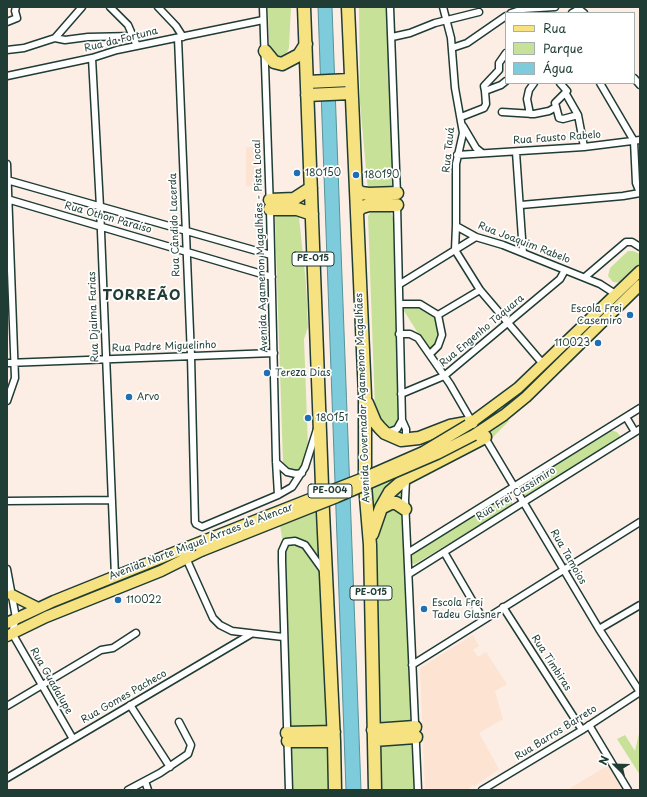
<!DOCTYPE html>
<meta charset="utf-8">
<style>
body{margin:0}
#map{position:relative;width:647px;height:797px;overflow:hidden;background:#fdeee5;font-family:"Playpen Sans",sans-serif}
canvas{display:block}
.frame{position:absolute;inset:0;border:8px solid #1f3d34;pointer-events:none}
.legend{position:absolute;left:505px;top:12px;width:130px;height:72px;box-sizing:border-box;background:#fff;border:1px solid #a5b1ae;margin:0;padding:5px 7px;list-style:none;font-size:12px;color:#1f3d34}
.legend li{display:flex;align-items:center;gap:8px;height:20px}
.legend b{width:20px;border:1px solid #a5b1ae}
.north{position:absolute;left:595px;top:745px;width:40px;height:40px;-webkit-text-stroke:3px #fff;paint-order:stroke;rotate:293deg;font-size:11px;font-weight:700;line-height:16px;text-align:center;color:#1f3d34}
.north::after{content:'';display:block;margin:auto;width:14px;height:18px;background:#1f3d34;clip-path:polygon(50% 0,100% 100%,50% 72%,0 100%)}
</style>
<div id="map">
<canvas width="647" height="797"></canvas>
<div class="frame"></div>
<ul class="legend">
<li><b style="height:5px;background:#f7e281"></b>Rua</li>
<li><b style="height:11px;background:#c7e198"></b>Parque</li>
<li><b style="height:11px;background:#7dcbdb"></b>Água</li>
</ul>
<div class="north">N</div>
</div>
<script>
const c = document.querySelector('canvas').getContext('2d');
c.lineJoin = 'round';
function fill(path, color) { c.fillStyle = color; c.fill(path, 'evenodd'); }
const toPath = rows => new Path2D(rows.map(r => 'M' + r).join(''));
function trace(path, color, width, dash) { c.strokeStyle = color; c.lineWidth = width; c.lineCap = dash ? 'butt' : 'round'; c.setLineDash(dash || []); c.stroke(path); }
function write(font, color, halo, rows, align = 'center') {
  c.font = font + ' "Playpen Sans",sans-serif'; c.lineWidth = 3.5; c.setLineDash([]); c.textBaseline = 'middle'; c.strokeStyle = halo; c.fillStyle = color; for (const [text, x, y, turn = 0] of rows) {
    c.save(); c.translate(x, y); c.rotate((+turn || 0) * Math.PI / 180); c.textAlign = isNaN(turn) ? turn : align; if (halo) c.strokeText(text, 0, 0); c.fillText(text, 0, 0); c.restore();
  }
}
fill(toPath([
 [246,147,256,147,257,186,246,186],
 [473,635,479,646,473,650,478,657,486,652,507,684,495,691,503,719,479,733,499,769,475,786,472,785,468,790,425,790,420,668],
 [610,764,625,790,567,790,587,778]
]), '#fce3d2');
fill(toPath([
 [268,7,291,7,289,48,286,54,280,57,276,56,269,46],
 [359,7,386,7,393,180,391,189,368,191,360,103],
 [372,210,390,210,393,218,400,420,397,426,391,429,383,425,375,408,368,216],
 [279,213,299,217,306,283,308,327,304,339,308,446,306,457,301,469,293,472,285,467,283,463,275,218],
 [628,251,633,251,638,253,640,256,640,265,622,283,613,282,608,276,610,268],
 [415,304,428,309,436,318,440,341,430,352,404,311,404,306],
 [504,415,509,421,487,443,485,442,408,483,407,489,415,727,373,730,365,485],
 [610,430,617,432,620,436,619,439,528,496,523,495,523,483],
 [506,496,510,498,513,505,415,564,412,563,412,555,416,552,502,497],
 [322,505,335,790,291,790,284,634,285,556,280,525],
 [640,729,640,775,617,739,625,735,635,751],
 [416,737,418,790,375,790,374,740]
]), '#c7e198');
const water = toPath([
 [318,7,332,7,361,790,346,790,318,7]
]);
fill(water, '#7dcbdb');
trace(water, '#579298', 1);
const street = toPath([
 [110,7,128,25,137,46],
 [158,7,176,26,183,37],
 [263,7,270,209,276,461,278,495],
 [390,7,397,195],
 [443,7,451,38,455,88,463,133,456,164,456,226,455,250,480,290,543,364],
 [511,13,523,9,555,7],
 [572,13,579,9,584,13],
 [7,22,17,18,15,11,16,7],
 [392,37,410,33,435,23,479,12],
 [55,38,82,7],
 [178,38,191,356,195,522,196,524,202,527,278,495,292,487,305,467,317,429],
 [452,48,467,43,506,16],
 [7,50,24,48,55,38,65,40,88,37,134,36],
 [92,58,100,207,115,576],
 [7,76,92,58,117,50,263,20],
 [634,78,640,85],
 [560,83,567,91,555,103,559,118,563,119,578,115,584,147],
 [600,83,634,141,636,183,640,193],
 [485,91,484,86,499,70,499,63,506,53],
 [566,94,578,115],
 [502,112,534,114,549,111,556,107],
 [530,114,527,99,529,90,534,83],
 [461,117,484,108,486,104,485,91,501,85,506,81],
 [463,126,476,148,482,153],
 [516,152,523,253],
 [457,155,584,147,640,140],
 [7,164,15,378,7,401],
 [7,180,271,255],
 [7,199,272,277],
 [397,204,402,420,406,429,406,440],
 [521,205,623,196,640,193],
 [456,226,476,237,503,245,600,284,617,295],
 [585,277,626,242,632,242,640,247],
 [400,284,476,237],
 [400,304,420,304,438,315,442,335,438,346,430,354],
 [438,315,480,290],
 [399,334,410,334,418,338,450,384,472,422],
 [7,363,274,353],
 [401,394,444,376,450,371,560,279,565,270],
 [626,417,635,432],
 [387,433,397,429,402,420],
 [484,436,599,629,640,692],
 [276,462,287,472,296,474,302,473],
 [406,480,405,500,418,790],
 [7,501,112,500],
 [409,552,640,408],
 [444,552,483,619],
 [186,558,213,618,220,625,232,631,283,637],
 [7,569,16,618,12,633,73,739],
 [409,574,640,429],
 [503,607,582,730],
 [599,629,640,605],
 [412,665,640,522],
 [130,705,170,767],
 [7,706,101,650,113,648,136,633],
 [589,725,628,790],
 [7,778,251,634],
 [145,781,148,790],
 [128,790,160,773,188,754,191,745,179,722],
 [289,790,282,561,282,551,286,542,295,541,305,545,323,570],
 [482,790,582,730,640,692]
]);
const primary = toPath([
 [468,425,518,388,640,271],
 [474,435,504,415,526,397,640,285],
 [12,595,38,608],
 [7,623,54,601,188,547],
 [7,636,46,617,161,571,201,551]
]);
const highway = toPath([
 [304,7,323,512,334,741,335,790],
 [348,7,365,396,365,485,370,545,375,790],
 [265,51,274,62,282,64,299,55,306,44],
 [307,82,350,80],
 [307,95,351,93],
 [356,189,361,193,369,194,397,193],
 [270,200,294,199,311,188],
 [270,209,297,209,312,214],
 [357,211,362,207,369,205,397,205],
 [367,403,375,422,380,428,385,433,401,440,419,438,450,426,472,422],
 [381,508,390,492,406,478,485,437],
 [372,534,381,508,391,503,396,503,405,509],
 [373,730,415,727],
 [287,733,334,732],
 [374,740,416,737],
 [288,741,334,741]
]);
trace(street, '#1f3d34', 9);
trace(primary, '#1f3d34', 13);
trace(highway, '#1f3d34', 15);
trace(street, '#fff', 6);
trace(primary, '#f7e281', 10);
trace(highway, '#f7e281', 12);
const primaryBridge = toPath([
 [188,547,361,479,423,452,468,425],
 [201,551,337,497,437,454,474,435]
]);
trace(primaryBridge, '#1f3d34', 13, []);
trace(primaryBridge, '#f7e281', 10);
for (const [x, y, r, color] of [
 [297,173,4,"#1f6fb2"],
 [356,175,4,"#1f6fb2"],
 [630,315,4,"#1f6fb2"],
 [598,343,4,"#1f6fb2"],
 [267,373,4,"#1f6fb2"],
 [129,397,4,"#1f6fb2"],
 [308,418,4,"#1f6fb2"],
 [118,600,4,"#1f6fb2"],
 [424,609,4,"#1f6fb2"]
]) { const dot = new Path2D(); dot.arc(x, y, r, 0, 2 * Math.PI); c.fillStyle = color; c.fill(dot); trace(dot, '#fff', 1.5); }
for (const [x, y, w] of [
 [313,259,42],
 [330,491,44],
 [371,593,42]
]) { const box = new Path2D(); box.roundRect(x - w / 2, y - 7, w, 14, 3); c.fillStyle = '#fff'; c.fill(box); trace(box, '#1f3d34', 1); }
write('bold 9px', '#1f3d34', null, [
 ["PE-015",313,259],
 ["PE-004",330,491],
 ["PE-015",371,593]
]);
write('10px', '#1f3d34', '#fff', [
 ["Rua da Fortuna",121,40,-14],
 ["Rua Fausto Rabelo",557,138,-4],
 ["Rua Tauá",449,150,-84],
 ["Rua Othon Paraíso",108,218,16],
 ["Rua Cândido Lacerda",175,225,-92],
 ["Rua Joaquim Rabelo",524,243,21],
 ["Avenida Agamenon Magalhães - Pista Local",261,246,-92],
 ["Rua Djalma Farias",94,317,-92],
 ["Rua Engenho Taquara",482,331,-40],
 ["Rua Padre Miguelinho",164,347,-2],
 ["Avenida Governador Agamenon Magalhães",363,398,-92],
 ["Rua Frei Cassimiro",516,494,-32],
 ["Avenida Norte Miguel Arraes de Alencar",201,542,-21],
 ["Rua Tamoios",568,557,60],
 ["Rua Timbiras",551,663,57],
 ["Rua Guadalupe",51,681,60],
 ["Rua Gomes Pacheco",124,697,-30],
 ["Rua Barros Barreto",556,733,-32]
]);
write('10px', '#1f3d34', '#fff', [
 ["180150",305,173],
 ["180190",364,175],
 ["Escola Frei",622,309,"right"],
 ["Casemiro",622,321,"right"],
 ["110023",590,343,"right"],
 ["Tereza Dias",275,373],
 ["Arvo",137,397],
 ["180151",316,418],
 ["110022",126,600],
 ["Escola Frei",432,603],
 ["Tadeu Glasner",432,615]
], 'left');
c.letterSpacing = '1px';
write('bold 14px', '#1f3d34', '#fff', [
 ["TORREÃO",142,296]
]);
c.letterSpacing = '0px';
</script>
